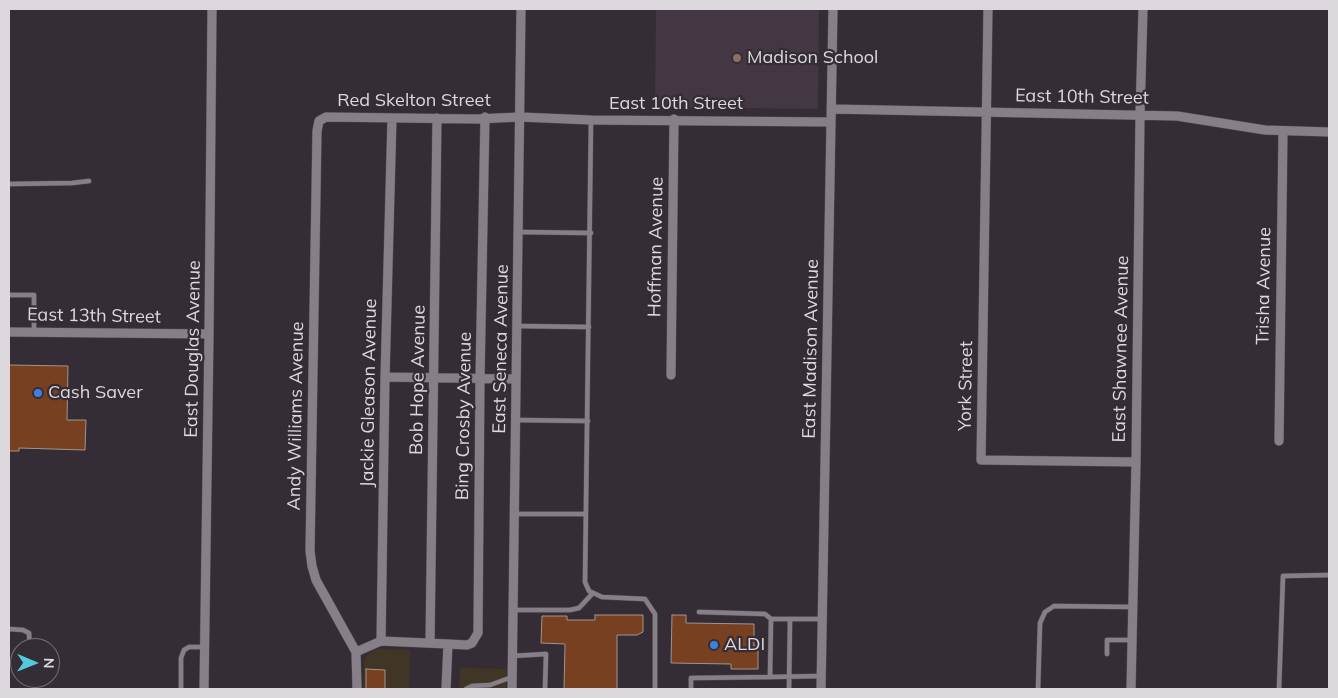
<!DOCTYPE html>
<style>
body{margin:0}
#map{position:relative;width:1338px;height:698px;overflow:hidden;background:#342d35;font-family:Mulish,sans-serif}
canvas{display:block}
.frame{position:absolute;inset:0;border:10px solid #ddd8dd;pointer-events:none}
.north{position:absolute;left:10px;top:638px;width:50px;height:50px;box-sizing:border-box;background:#342d35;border:1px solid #787178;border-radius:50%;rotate:91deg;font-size:14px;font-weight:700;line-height:20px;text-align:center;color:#ddd8dd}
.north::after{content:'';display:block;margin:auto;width:18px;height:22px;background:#53cbdb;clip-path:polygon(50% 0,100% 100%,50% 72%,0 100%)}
</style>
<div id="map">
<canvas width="1338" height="698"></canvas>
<div class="frame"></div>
<div class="north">N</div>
</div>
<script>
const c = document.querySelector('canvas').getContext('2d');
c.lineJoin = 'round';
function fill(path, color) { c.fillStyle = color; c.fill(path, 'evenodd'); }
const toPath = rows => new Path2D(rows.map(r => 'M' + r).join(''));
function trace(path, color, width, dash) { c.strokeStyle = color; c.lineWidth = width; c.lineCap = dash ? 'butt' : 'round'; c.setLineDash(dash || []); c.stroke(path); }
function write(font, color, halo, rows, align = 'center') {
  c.font = font + ' Mulish,sans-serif'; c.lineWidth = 4.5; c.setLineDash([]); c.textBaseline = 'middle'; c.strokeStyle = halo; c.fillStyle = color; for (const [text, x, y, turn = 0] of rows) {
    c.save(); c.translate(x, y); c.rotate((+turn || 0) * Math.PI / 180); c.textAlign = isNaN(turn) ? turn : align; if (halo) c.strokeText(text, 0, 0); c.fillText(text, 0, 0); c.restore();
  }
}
fill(toPath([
 [376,649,410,650,409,689,363,689,364,661,367,655],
 [460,668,506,669,506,689,459,689]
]), '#413626');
fill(toPath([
 [656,9,819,9,818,109,655,107]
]), '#423743');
const building = toPath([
 [9,365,68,366,67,420,86,420,85,450,19,448,19,451,9,451,9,365],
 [595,615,643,615,643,632,637,635,617,635,617,689,564,689,565,644,541,643,542,616,567,616,567,620,595,620,595,615],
 [672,615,686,615,686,623,754,624,754,646,758,645,758,669,731,669,731,664,671,663,672,615],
 [366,669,385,670,385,689,366,689,366,669]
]);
fill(building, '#774020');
trace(building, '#a1958f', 1);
const lane = toPath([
 [591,120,585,582,589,591,602,597,645,599,655,614,655,689],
 [9,184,72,183,89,181],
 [519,232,591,233],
 [9,295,34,295,34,332],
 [517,326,589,327],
 [516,420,588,421],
 [515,514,586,514],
 [514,610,570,610,579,608,593,593],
 [699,612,765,614,771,619],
 [9,629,23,630,29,633,30,648],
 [1107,654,1107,640,1132,640],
 [512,656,546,654,545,689],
 [821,676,770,677,771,619,822,619],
 [181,689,181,658,184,650,189,647,204,647],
 [466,689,472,686,490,685,512,677],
 [691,689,691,678,770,677],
 [789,689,790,619],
 [1038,689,1040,623,1045,612,1054,606,1133,607],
 [1279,689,1283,576,1329,575]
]);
const street = toPath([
 [988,9,981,460,1136,462],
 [832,109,1177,116,1265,130,1329,132],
 [9,332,209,334],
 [671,375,674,119],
 [385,377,516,379],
 [1279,441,1283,131],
 [381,641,448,644],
 [430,643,437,118],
 [356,652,381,641,385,377,392,118],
 [204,689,209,334,212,9],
 [357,689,356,652,316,580,312,566,310,551,317,131,319,121,326,117,476,119,520,117,591,120,831,122],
 [446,689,448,644,467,645,472,643,478,633,480,378,485,117],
 [512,689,521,9],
 [821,689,833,9],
 [1131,689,1136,462,1140,115,1143,9]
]);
trace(lane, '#524c52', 5.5);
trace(street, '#524c52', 10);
trace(lane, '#877f88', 4.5);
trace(street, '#877f88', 9);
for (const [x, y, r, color] of [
 [737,58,5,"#8d6e63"],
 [38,393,5,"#3f7fe0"],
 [714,645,5,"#3f7fe0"]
]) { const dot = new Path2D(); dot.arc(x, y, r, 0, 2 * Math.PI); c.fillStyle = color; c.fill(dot); trace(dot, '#342d35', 2); }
write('18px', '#ddd8dd', '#342d35', [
 ["Madison School",747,58],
 ["Cash Saver",48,393],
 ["ALDI",724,645]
], 'left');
write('18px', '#ddd8dd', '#342d35', [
 ["East 10th Street",1082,97,1],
 ["Red Skelton Street",414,101],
 ["East 10th Street",676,104],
 ["Hoffman Avenue",656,247,-89],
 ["Trisha Avenue",1264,286,-89],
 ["East 13th Street",94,316,1],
 ["East Douglas Avenue",193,349,-89],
 ["East Seneca Avenue",501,349,-89],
 ["East Madison Avenue",811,349,-89],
 ["East Shawnee Avenue",1121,349,-89],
 ["Bob Hope Avenue",418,380,-89],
 ["York Street",966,386,-89],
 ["Jackie Gleason Avenue",369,393,-89],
 ["Andy Williams Avenue",296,416,-89],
 ["Bing Crosby Avenue",464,416,-89]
]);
</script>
